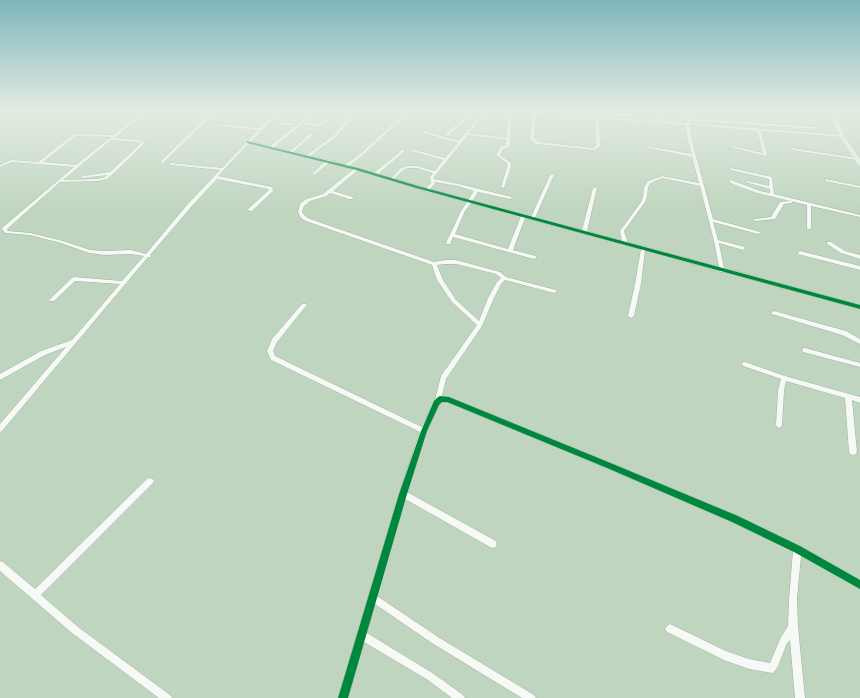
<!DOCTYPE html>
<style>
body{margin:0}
canvas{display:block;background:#c0d5bf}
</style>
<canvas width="860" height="698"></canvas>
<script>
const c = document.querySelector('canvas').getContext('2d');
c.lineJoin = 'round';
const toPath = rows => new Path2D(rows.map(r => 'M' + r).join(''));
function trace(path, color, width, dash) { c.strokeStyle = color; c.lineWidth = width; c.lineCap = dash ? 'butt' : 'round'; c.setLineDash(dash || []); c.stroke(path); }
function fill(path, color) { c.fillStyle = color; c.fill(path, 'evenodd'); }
const minor = toPath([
 [143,111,147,111,114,138,140,140,145,143,113,174,107,179,98,181,60,182,7,229,8,231,30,233,63,241,90,250,105,251,131,250,146,254,187,205,220,170,171,165,170,165,170,163,222,168,258,130,221,126,219,125,220,124,260,128,277,111,281,111,275,117,282,119,284,123,292,123,292,125,282,125,280,121,273,119,251,142,270,146,312,113,313,113,313,115,304,122,318,124,326,119,329,120,319,126,302,124,274,147,290,151,310,134,312,134,312,136,293,152,307,155,334,135,354,111,358,111,336,137,310,156,327,160,329,160,331,161,345,165,360,154,407,111,411,111,362,156,349,166,374,173,402,150,404,150,404,152,378,174,391,178,401,168,408,166,417,166,435,171,443,160,411,151,411,149,445,158,458,143,423,133,423,131,459,141,481,114,482,111,486,111,484,115,469,133,506,138,508,116,520,111,525,111,511,117,510,146,503,149,500,155,511,163,511,167,504,188,501,187,507,167,507,163,496,155,500,147,506,145,506,140,468,135,434,177,434,179,459,184,512,197,512,198,510,199,478,192,472,201,531,217,550,175,553,174,554,175,535,218,582,230,593,188,597,187,597,188,587,231,622,241,620,231,641,202,643,197,644,187,648,181,662,176,699,183,692,157,645,147,647,146,692,154,688,141,686,125,599,119,600,146,594,150,536,144,530,138,533,114,536,113,544,113,595,117,595,114,564,112,562,111,594,112,594,111,598,111,598,112,816,127,817,127,817,129,692,121,690,123,843,135,844,136,842,137,761,131,767,155,765,156,730,147,732,146,763,153,757,131,690,125,692,141,713,219,760,232,760,233,758,234,713,222,718,240,745,247,745,248,743,250,719,243,724,268,860,305,860,309,724,272,720,272,719,271,645,250,641,284,634,316,631,318,628,316,635,284,641,249,525,218,513,250,536,256,536,258,534,259,508,252,453,237,450,244,446,244,446,243,461,211,467,202,425,191,358,170,333,191,353,197,353,199,349,199,330,193,327,196,310,201,304,206,302,212,305,216,310,219,434,262,445,260,456,260,500,272,506,277,556,290,557,291,556,292,554,293,505,280,501,284,494,298,482,326,446,379,442,396,449,397,613,464,738,516,800,546,860,580,860,589,801,556,797,599,798,627,805,698,795,698,790,640,787,643,778,666,775,671,772,673,749,669,724,660,667,632,665,629,667,626,670,624,726,651,749,659,770,663,781,637,788,626,789,599,793,551,732,522,607,468,447,402,442,402,439,405,427,431,407,492,496,541,497,544,496,547,493,548,490,547,405,499,377,596,438,637,534,695,536,698,522,698,432,643,375,604,367,633,434,674,463,695,465,698,452,698,428,680,364,642,348,698,338,698,399,494,420,432,271,360,267,351,272,339,302,304,306,304,307,305,306,306,277,342,273,351,275,356,422,427,435,400,441,376,477,325,452,302,437,280,432,265,306,221,301,218,298,212,300,204,306,199,323,194,354,169,329,163,314,175,312,174,313,173,325,162,249,143,218,176,272,187,273,190,273,191,252,211,250,211,248,210,248,209,269,190,268,189,217,179,191,207,150,255,151,256,151,257,148,257,2,431,0,432,0,424,66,347,45,355,0,380,0,374,41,351,72,340,120,284,75,281,54,301,50,301,49,300,50,299,72,278,74,277,122,281,144,256,131,254,105,255,89,253,61,243,30,235,5,233,2,229,2,228,74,167,12,162,0,167,0,165,11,160,38,162,74,134,113,135,143,111],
 [598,114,689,120,687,123,651,121,599,117,598,114],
 [536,115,544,115,595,119,596,146,593,148,538,142,534,138,536,115],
 [76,136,111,137,76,165,43,162,76,136],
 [111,140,139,142,141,143,110,172,83,176,81,177,83,178,107,175,105,177,98,179,63,180,111,140],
 [408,168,417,168,433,173,430,177,431,183,426,188,394,179,403,170,408,168],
 [662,178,700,186,714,241,719,267,627,242,627,240,624,231,645,202,647,197,648,187,651,183,662,178],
 [435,182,458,186,474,191,468,200,430,189,435,183,435,182],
 [471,203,521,216,508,249,455,234,465,211,471,203],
 [445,264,456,264,496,274,501,278,497,282,488,298,479,321,456,300,443,280,437,265,445,264],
 [213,111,217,111,163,163,161,163,161,161,213,111],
 [468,111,472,111,471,115,448,136,446,136,446,134,468,114,468,111],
 [791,148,857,158,859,159,857,160,792,150,791,150,791,148],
 [731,168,772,177,774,194,860,215,860,217,811,206,811,229,807,229,807,205,757,193,735,185,728,181,731,180,760,191,770,193,770,189,745,182,747,181,769,186,769,179,731,170,731,168],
 [825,179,860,186,860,188,825,181,825,179],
 [790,201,792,201,792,203,784,204,775,219,755,221,753,220,755,219,771,217,780,202,790,201],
 [827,242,831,242,845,251,860,255,860,259,841,253,827,244,827,242],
 [800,251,860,266,860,270,798,254,798,253,800,251],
 [774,311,846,331,860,339,860,344,842,335,772,314,771,313,774,311],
 [803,348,805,348,860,363,860,367,803,352,802,350,803,348],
 [743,362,745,362,785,376,860,397,860,403,852,400,857,452,856,454,853,455,850,454,849,452,845,398,786,381,784,391,782,425,781,427,779,428,777,427,776,425,778,391,781,379,743,366,742,364,743,362],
 [150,478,153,479,154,481,153,483,41,595,78,627,170,695,172,698,159,698,72,633,0,571,0,561,3,562,35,589,147,479,150,478]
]);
const primary = toPath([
 [829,111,835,111,845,136,860,159,860,166,858,165,839,136,829,111]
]);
trace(minor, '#a0b1a0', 1);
trace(primary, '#a8b6b0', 1);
fill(minor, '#f6f9f5');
fill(primary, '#eaefef');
fill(toPath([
 [247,141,358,168,418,186,860,305,860,309,416,188,356,170,247,143,247,141],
 [440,396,449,397,613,464,738,516,800,546,860,580,860,589,794,552,732,522,607,468,447,402,442,402,439,405,427,431,407,494,348,698,338,698,399,494,421,431,434,401,438,397,440,396]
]), '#00873e');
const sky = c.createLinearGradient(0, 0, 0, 209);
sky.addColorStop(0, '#7eb5bd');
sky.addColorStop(0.53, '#e3ece2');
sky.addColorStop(1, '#e3ece200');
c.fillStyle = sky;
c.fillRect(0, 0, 860, 209);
</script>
